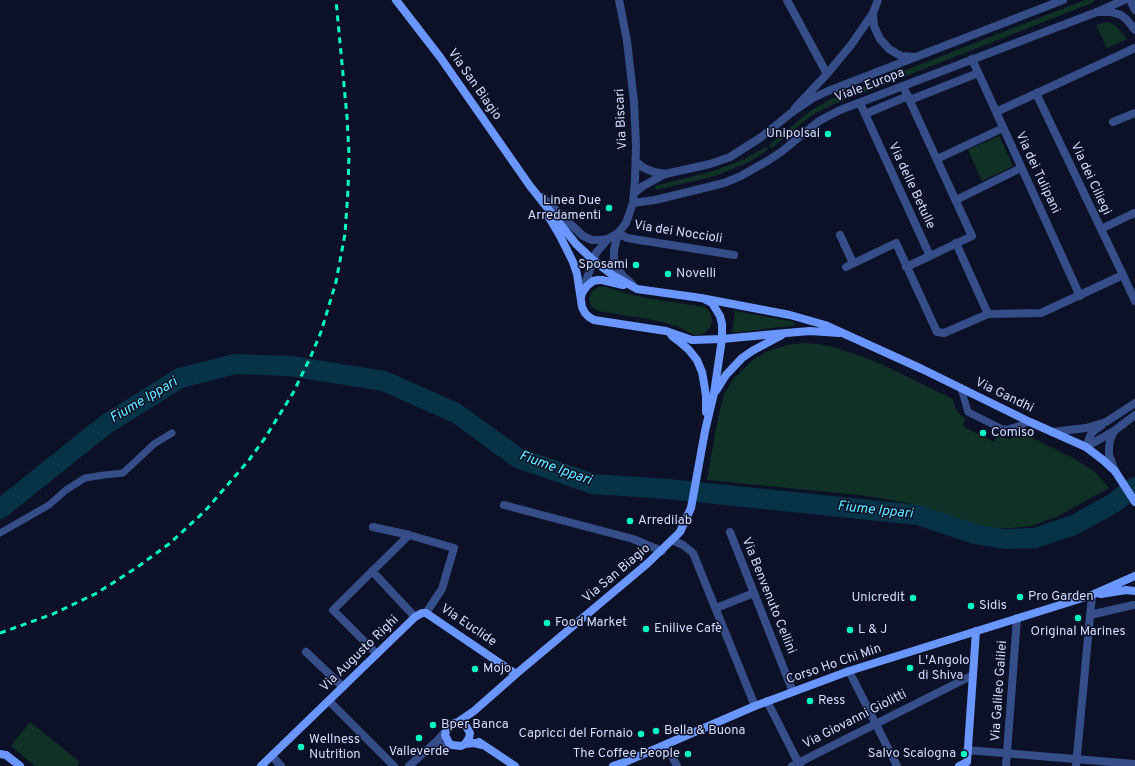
<!DOCTYPE html>
<meta charset="utf-8">
<style>
body{margin:0}
canvas{display:block;background:#0d1127}
</style>
<canvas width="1135" height="766"></canvas>
<script>
const c = document.querySelector('canvas').getContext('2d');
c.lineJoin = 'round';
function fill(path, color) { c.fillStyle = color; c.fill(path, 'evenodd'); }
const toPath = rows => new Path2D(rows.map(r => 'M' + r).join(''));
function trace(path, color, width, dash) { c.strokeStyle = color; c.lineWidth = width; c.lineCap = dash ? 'butt' : 'round'; c.setLineDash(dash || []); c.stroke(path); }
function write(font, color, halo, rows, align = 'center') {
  c.font = font + ' Overpass,sans-serif'; c.lineWidth = 3; c.setLineDash([]); c.textBaseline = 'middle'; c.strokeStyle = halo; c.fillStyle = color; for (const [text, x, y, turn = 0] of rows) {
    c.save(); c.translate(x, y); c.rotate((+turn || 0) * Math.PI / 180); c.textAlign = isNaN(turn) ? turn : align; if (halo) c.strokeText(text, 0, 0); c.fillText(text, 0, 0); c.restore();
  }
}
fill(toPath([
 [1085,0,1095,0,1092,3,832,105,812,115,772,148,769,145,810,111,829,100],
 [1109,22,1116,26,1127,39,1107,48,1096,25,1103,23],
 [999,136,1013,166,982,181,968,150],
 [766,147,768,150,747,163,715,176,656,190,655,186,713,171,745,159],
 [598,287,606,287,628,294,652,299,704,307,710,312,712,320,710,328,703,334,694,335,677,326,649,319,598,311,591,306,589,299,592,291],
 [735,311,794,322,796,325,732,333],
 [802,343,818,344,837,348,860,356,883,365,953,399,955,407,958,413,965,419,963,426,966,428,994,442,997,436,1009,439,1019,434,1025,434,1071,457,1086,466,1096,473,1109,488,1056,517,1031,526,1012,528,996,528,980,526,908,503,859,495,707,480,715,434,721,405,724,395,734,378,754,359,766,352,787,345],
 [30,722,80,762,77,766,35,766,11,746]
]), '#103125');
trace(toPath([
 [0,509,105,425,180,378,235,364,290,366,384,381,456,413,518,458,593,484,668,489,918,515,975,534,1004,539,1035,538,1074,525,1112,504,1135,487]
]), '#063347', 20);
trace(toPath([
 [961,388,968,412,1002,429,1008,429,1030,422],
 [0,533,49,505,66,490,85,478,104,475,123,473,154,444,172,433]
]), '#354d89', 7);
trace(toPath([
 [787,0,827,74],
 [1130,0,1135,10],
 [1097,12,1111,12,1121,15,1127,20,1135,30],
 [873,13,874,26,880,39,889,49,901,56,915,57],
 [972,59,1080,296],
 [903,86,972,236,930,256],
 [1036,93,1123,275],
 [910,100,978,73],
 [860,103,930,256,906,267],
 [795,108,827,74,851,45,873,13,878,0],
 [996,112,1135,48],
 [865,114,908,96],
 [1113,122,1135,113],
 [937,159,1003,128],
 [956,200,1021,168],
 [1101,229,1134,213,1135,214],
 [618,233,627,238,734,255],
 [840,235,853,263],
 [956,243,988,314],
 [846,267,896,243,937,332,944,333,988,314,1041,313,1123,275,1135,301],
 [504,505,633,539,662,551],
 [373,527,409,535,454,548,442,589,426,613],
 [730,532,793,692],
 [672,540,683,545,693,553,755,706],
 [372,571,415,617],
 [716,608,754,593],
 [1090,615,1133,605],
 [306,652,343,687],
 [377,654,333,610,409,535],
 [849,671,897,766],
 [329,701,394,766],
 [767,701,800,766],
 [666,744,677,766],
 [967,750,1135,764],
 [272,756,281,766],
 [792,766,973,675],
 [1076,766,1092,595]
]), '#354d89', 8);
trace(toPath([
 [636,162,644,168,654,172,665,174],
 [634,193,643,186,665,174,710,164,730,157,760,138,791,113,813,98,828,91,1063,0],
 [542,197,583,236,592,240,600,240,608,239],
 [633,203,655,200,692,191,724,183,741,176,769,160,781,152,819,121,840,110,1097,12,1124,0],
 [618,233,614,250,614,259,617,268,623,276,632,284],
 [582,292,596,253,608,239,618,233,623,227,626,223,633,203,635,180,636,145,634,102,627,41,619,0],
 [1052,432,1086,428,1106,422,1135,403],
 [1086,447,1091,434,1095,430,1101,426],
 [1086,447,1114,431],
 [1115,471,1109,455,1109,448,1110,440,1114,431,1135,415],
 [430,749,439,746,452,745],
 [409,766,437,741,446,731],
 [1006,766,1017,618]
]), '#354d89', 8);
trace(toPath([
 [396,0,440,57,530,186,576,244,593,260,614,276,637,289,701,298,790,315,825,325,922,369,1030,422,1086,447,1103,460,1115,471,1135,502],
 [547,214,560,236,573,262,577,274,582,307,585,313,589,317,594,320,666,331,692,340,722,339,786,333,810,331,839,333],
 [581,297,582,293,587,286,593,281,598,280,602,280,623,285],
 [672,336,680,342,689,350,697,360,702,372,704,383,706,396,706,412],
 [716,391,726,375,742,358,752,351,782,335],
 [1101,594,1126,590,1135,591],
 [458,722,474,711,516,674,648,563,680,532,691,508,705,431,714,393,722,339,722,324,720,316,712,303,706,300],
 [479,742,515,766],
 [465,744,469,738,470,733,466,726,458,722,451,724,446,731,445,735,449,743,452,745,461,746,465,744,474,743,482,745],
 [0,754,6,755,20,766],
 [261,766,415,617,422,613,426,613,516,674],
 [613,766,625,762,755,706,849,671,1092,595,1135,576],
 [959,766,967,762,976,631]
]), '#6a97ff', 8);
trace(toPath([
 [0,633,53,614,97,593,136,568,169,544,205,511,249,460,265,438,293,393,311,356,321,332,336,282,345,234,348,190,349,154,347,117,336,0]
]), '#00fec4', 3, [6, 5]);
for (const [x, y, r, color] of [
 [828,134,4,"#00fec4"],
 [609,208,4,"#00fec4"],
 [636,265,4,"#00fec4"],
 [668,274,4,"#00fec4"],
 [983,433,4,"#00fec4"],
 [630,521,4,"#00fec4"],
 [1020,597,4,"#00fec4"],
 [913,598,4,"#00fec4"],
 [971,606,4,"#00fec4"],
 [1078,618,4,"#00fec4"],
 [547,623,4,"#00fec4"],
 [646,629,4,"#00fec4"],
 [850,630,4,"#00fec4"],
 [910,668,4,"#00fec4"],
 [475,669,4,"#00fec4"],
 [810,701,4,"#00fec4"],
 [433,725,4,"#00fec4"],
 [656,731,4,"#00fec4"],
 [641,734,4,"#00fec4"],
 [419,738,4,"#00fec4"],
 [301,747,4,"#00fec4"],
 [688,754,4,"#00fec4"],
 [964,754,4,"#00fec4"]
]) { const dot = new Path2D(); dot.arc(x, y, r, 0, 2 * Math.PI); c.fillStyle = color; c.fill(dot); trace(dot, '#0d1127', 1.5); }
write('13px', '#d3dcff', '#0d1127', [
 ["Via San Biagio",474,85,55],
 ["Viale Europa",870,86,-21],
 ["Via Biscari",622,119,-93],
 ["Via dei Tulipani",1037,173,65],
 ["Via dei Ciliegi",1090,179,65],
 ["Via delle Betulle",911,186,65],
 ["Via dei Noccioli",678,233,9],
 ["Via Gandhi",1004,396,26],
 ["Via San Biagio",617,574,-40],
 ["Via Benvenuto Cellini",768,596,68],
 ["Via Euclide",468,626,34],
 ["Via Augusto Righi",360,654,-44],
 ["Corso Ho Chi Min",834,665,-19],
 ["Via Galileo Galilei",1000,691,-86],
 ["Via Giovanni Giolitti",855,720,-27]
]);
write('13px', '#d3dcff', '#0d1127', [
 ["Unipolsai",820,134,"right"],
 ["Linea Due",601,201,"right"],
 ["Arredamenti",601,216,"right"],
 ["Sposami",628,265,"right"],
 ["Novelli",676,274],
 ["Comiso",991,433],
 ["Arredilab",638,521],
 ["Pro Garden",1028,597],
 ["Unicredit",905,598,"right"],
 ["Sidis",979,606],
 ["Food Market",555,623],
 ["Enilive Cafè",654,629],
 ["L & J",858,630],
 ["Original Marines",1078,632,"center"],
 ["L'Angolo",918,661],
 ["di Shiva",918,676],
 ["Mojo",483,669],
 ["Ress",818,701],
 ["Bper Banca",441,725],
 ["Bella & Buona",664,731],
 ["Capricci del Fornaio",633,734,"right"],
 ["Wellness",309,740],
 ["Nutrition",309,755],
 ["Valleverde",419,752,"center"],
 ["The Coffee People",680,754,"right"],
 ["Salvo Scalogna",956,754,"right"]
], 'left');
write('italic 14px', '#61eaff', '#0d1127', [
 ["Fiume Ippari",144,401,-31],
 ["Fiume Ippari",555,469,20],
 ["Fiume Ippari",875,511,6]
]);
</script>
